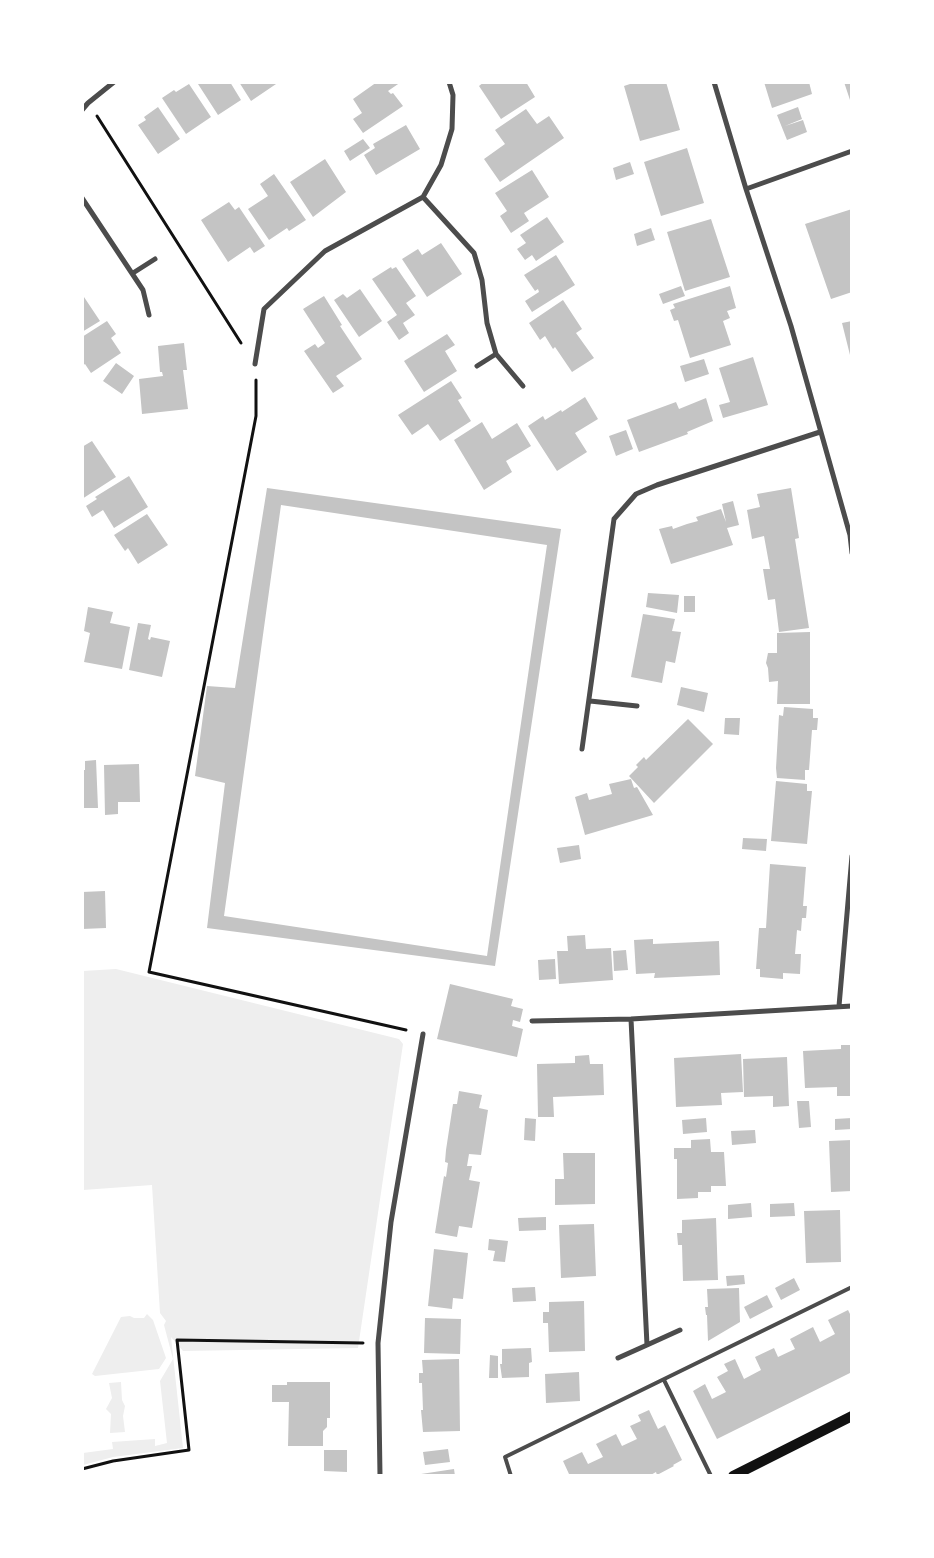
<!DOCTYPE html>
<style>
body{margin:0}
#map{position:relative;width:934px;height:1558px;overflow:hidden;background:#fff;font-family:"Nunito Sans",sans-serif}
canvas{display:block}
.frame{position:absolute;inset:0;border:84px solid #fff;pointer-events:none}
</style>
<div id="map">
<canvas width="934" height="1558"></canvas>
<div class="frame"></div>
</div>
<script>
const c = document.querySelector('canvas').getContext('2d');
c.lineJoin = 'round';
function fill(path, color) { c.fillStyle = color; c.fill(path, 'evenodd'); }
const toPath = rows => new Path2D(rows.map(r => 'M' + r).join(''));
function trace(path, color, width, dash) { c.strokeStyle = color; c.lineWidth = width; c.lineCap = dash ? 'butt' : 'round'; c.setLineDash(dash || []); c.stroke(path); }
fill(toPath([
 [116,969,399,1039,403,1044,358,1348,183,1351,171,1337,183,1448,113,1457,83,1465,83,1453,113,1449,112,1442,155,1439,155,1446,167,1443,160,1381,173,1359,164,1325,166,1321,160,1313,152,1185,83,1190,83,971],
 [147,1314,153,1320,166,1358,159,1369,95,1376,92,1374,121,1317,130,1316,134,1318,144,1318],
 [121,1382,122,1400,125,1406,123,1416,125,1432,110,1433,111,1414,106,1409,112,1398,109,1383]
]), '#eee');
fill(toPath([
 [201,82,230,82,241,100,218,115,198,84],
 [239,82,279,82,251,101],
 [377,82,401,82,388,91,391,94,393,93,403,106,363,133,353,119,362,113,353,99],
 [484,82,526,82,535,97,501,119,479,86],
 [636,82,666,82,680,130,640,141,624,86],
 [764,82,809,82,812,94,772,108],
 [844,82,852,82,852,103,851,103],
 [189,84,211,117,186,134,162,98,174,90,176,92],
 [158,107,180,139,158,154,138,125,146,120,144,117],
 [798,107,802,119,785,126,803,120,807,132,787,140,777,115],
 [526,109,537,124,549,116,564,138,500,182,484,159,505,144,495,130],
 [406,125,420,149,376,175,364,155,375,148,373,144],
 [363,139,370,148,350,161,344,151],
 [687,148,704,203,661,216,644,162],
 [325,159,346,192,313,217,290,182],
 [630,162,634,174,616,180,613,168],
 [532,170,549,197,524,213,529,221,511,233,500,216,507,211,495,193],
 [274,174,306,220,289,231,287,228,269,240,248,209,268,196,260,184],
 [229,202,235,210,239,207,265,246,254,253,250,247,228,262,201,220],
 [852,209,852,292,831,299,805,224],
 [547,217,564,242,536,261,532,255,525,260,517,249,526,243,520,235],
 [711,219,730,277,685,291,667,232],
 [651,228,655,240,637,246,634,234],
 [441,243,462,274,427,297,402,259,418,249,422,255],
 [556,255,575,285,532,312,525,301,539,292,538,289,535,291,524,275],
 [391,267,392,269,396,267,416,296,406,303,415,315,403,323,409,333,399,340,387,322,397,315,372,279],
 [681,286,685,296,663,304,659,294],
 [730,286,736,308,727,311,730,318,723,321,731,345,690,358,678,320,674,321,670,310,675,308,673,304],
 [360,289,382,321,359,337,334,300,343,294,347,298],
 [82,294,100,321,82,332],
 [324,296,342,325,340,326,362,359,336,376,344,386,333,393,304,351,315,344,318,348,325,343,303,309],
 [563,300,582,329,576,333,594,358,572,372,555,347,553,349,545,336,540,340,529,323],
 [107,321,116,334,111,338,121,353,91,373,85,364,82,366,82,337],
 [852,321,852,359,851,359,842,323],
 [447,334,455,345,445,351,457,371,424,392,404,361],
 [184,343,187,370,183,370,188,409,142,414,139,379,163,376,162,372,160,372,158,346],
 [753,357,768,405,723,418,719,405,730,402,719,368],
 [704,359,709,374,685,382,680,366],
 [116,363,134,376,122,394,103,381],
 [451,381,462,398,458,400,471,421,440,441,428,424,412,435,398,415],
 [585,397,598,419,575,433,587,452,557,471,528,426,543,416,545,420,561,410,562,412],
 [706,398,713,421,687,432,688,434,639,452,627,420,676,402,679,409],
 [482,422,492,439,517,423,531,446,506,461,512,472,484,490,454,440],
 [626,430,633,449,616,456,609,436],
 [92,441,116,477,82,499,82,447],
 [129,476,148,507,114,528,103,510,92,517,86,506,97,499,95,497],
 [267,488,561,529,495,966,207,928,225,783,195,776,207,686,235,688],
 [281,505,547,545,487,956,224,916],
 [791,488,799,538,795,539,809,628,779,632,775,599,768,600,763,569,770,569,764,536,752,539,747,510,760,507,757,494],
 [733,501,739,525,727,528,733,545,671,564,659,529,672,526,673,529,687,524,698,521,696,517,721,509,726,522,722,504],
 [147,514,168,545,138,564,128,548,125,551,114,535],
 [648,593,679,595,677,613,646,607],
 [684,596,695,596,695,612,684,612],
 [88,607,113,612,110,623,130,627,122,669,84,662,90,633,84,631],
 [643,614,675,619,672,631,681,632,675,663,666,661,662,683,631,677],
 [138,623,151,625,148,639,150,640,151,637,170,641,162,677,129,670],
 [810,632,810,704,777,704,778,681,769,682,768,668,766,663,768,653,777,653,777,633],
 [681,687,708,693,704,712,677,705],
 [784,707,813,709,813,718,818,718,817,730,812,730,809,770,805,770,805,780,777,778,776,768,779,715,783,716],
 [725,718,740,718,739,735,724,734],
 [688,719,713,744,654,803,629,776,638,767,636,765,644,757,646,760],
 [96,760,98,808,82,808,82,770,85,770,85,761],
 [139,764,140,802,118,802,118,814,105,815,104,765],
 [631,779,634,788,637,787,653,815,585,835,575,797,587,793,589,800,612,794,609,784],
 [776,781,807,784,807,791,812,791,807,844,771,841],
 [743,838,767,839,766,851,742,849],
 [579,845,581,859,560,863,557,848],
 [770,864,806,867,803,906,807,906,806,918,802,918,801,931,797,930,795,954,801,954,800,974,783,973,783,979,760,977,760,969,756,969,759,928,766,928],
 [105,891,106,928,82,929,82,892],
 [585,935,586,949,611,948,613,980,559,984,557,951,568,951,567,936],
 [653,939,653,944,719,941,720,975,654,978,655,973,636,974,634,940],
 [626,950,628,970,614,971,613,951],
 [555,959,556,979,539,980,538,960],
 [450,984,513,999,511,1006,523,1009,520,1022,513,1020,512,1026,523,1029,517,1057,437,1039],
 [841,1045,852,1045,851,1096,837,1096,837,1087,805,1088,803,1051,841,1049],
 [741,1054,743,1092,721,1093,722,1105,676,1107,674,1058],
 [589,1055,590,1064,603,1064,604,1095,553,1097,554,1117,538,1117,537,1064,575,1063,575,1056],
 [787,1057,789,1106,773,1107,773,1096,744,1097,743,1059],
 [459,1091,482,1095,479,1108,488,1110,481,1155,469,1154,467,1166,472,1166,469,1180,480,1182,472,1228,459,1226,457,1237,435,1233,444,1176,446,1177,448,1163,445,1162,446,1150,453,1104,457,1104],
 [797,1101,809,1101,811,1127,799,1128],
 [525,1118,536,1119,535,1141,524,1140],
 [706,1118,707,1132,683,1134,682,1120],
 [852,1118,852,1129,835,1130,835,1119],
 [755,1130,756,1143,732,1145,731,1131],
 [710,1139,711,1152,724,1152,726,1186,711,1186,711,1192,698,1192,698,1198,677,1199,677,1159,674,1159,674,1148,691,1148,691,1140],
 [852,1140,852,1191,831,1192,829,1141],
 [563,1153,595,1153,595,1204,555,1205,555,1179,564,1179],
 [751,1203,752,1217,728,1219,728,1205],
 [794,1203,795,1216,770,1217,770,1204],
 [840,1210,841,1262,806,1263,804,1211],
 [546,1217,546,1230,519,1231,518,1218],
 [716,1218,718,1280,683,1281,682,1245,678,1245,677,1233,682,1233,682,1220],
 [594,1224,596,1276,561,1278,559,1225],
 [489,1239,508,1241,505,1262,493,1261,495,1251,488,1250],
 [434,1249,468,1253,463,1299,453,1298,452,1309,428,1306],
 [744,1275,745,1284,727,1286,726,1276],
 [794,1278,800,1290,781,1300,775,1288],
 [535,1287,536,1301,513,1302,512,1288],
 [739,1288,740,1322,708,1341,707,1315,706,1315,705,1307,708,1307,707,1289],
 [767,1295,773,1307,750,1319,744,1307],
 [584,1301,585,1351,549,1352,548,1323,543,1323,543,1312,549,1312,549,1302],
 [848,1310,852,1318,852,1372,717,1439,693,1391,705,1384,712,1399,726,1392,717,1377,728,1371,724,1364,735,1359,744,1379,761,1370,755,1357,774,1348,778,1357,795,1349,790,1339,813,1327,820,1342,835,1334,828,1320],
 [425,1318,461,1319,460,1354,424,1353],
 [531,1348,532,1362,529,1363,529,1377,502,1378,500,1364,502,1364,502,1349],
 [490,1355,498,1356,498,1378,489,1378],
 [459,1359,460,1431,423,1432,421,1410,423,1410,422,1383,419,1383,419,1373,423,1373,422,1360],
 [579,1372,580,1401,546,1403,545,1374],
 [287,1382,330,1382,330,1418,327,1418,327,1427,323,1431,323,1446,288,1446,289,1402,272,1402,272,1385,287,1385],
 [649,1410,658,1429,665,1425,682,1460,673,1465,674,1466,657,1475,656,1472,649,1476,566,1476,569,1474,563,1461,582,1452,588,1464,603,1457,596,1444,616,1434,622,1446,637,1439,630,1426,641,1421,638,1415],
 [448,1449,450,1462,425,1465,423,1452],
 [324,1450,347,1450,347,1472,324,1471],
 [454,1469,455,1476,421,1476,421,1474]
]), '#c4c4c4');
trace(toPath([
 [97,116,241,343],
 [256,380,256,416,149,972,406,1030],
 [82,1469,113,1461,189,1450,177,1340,363,1343]
]), '#111', 3);
trace(toPath([
 [664,1380,711,1476],
 [511,1476,505,1457,852,1287]
]), '#4c4c4c', 4);
trace(toPath([
 [714,82,746,189,791,326,850,535,852,553],
 [82,110,88,103,114,82],
 [746,189,852,151],
 [423,197,474,253,482,280,487,323,496,354,523,386],
 [82,198,143,290,149,315],
 [133,273,155,259],
 [255,364,264,309,325,251,423,197,441,165,452,129,453,95,449,82],
 [477,366,496,354],
 [590,701,637,706],
 [582,749,614,519,636,494,657,485,820,432],
 [839,1006,852,856],
 [532,1021,631,1019,852,1006],
 [647,1345,680,1330],
 [618,1358,647,1345,631,1019],
 [380,1476,378,1343,391,1222,423,1034]
]), '#4c4c4c', 5);
trace(toPath([
 [733,1476,852,1416]
]), '#111', 10);
</script>
